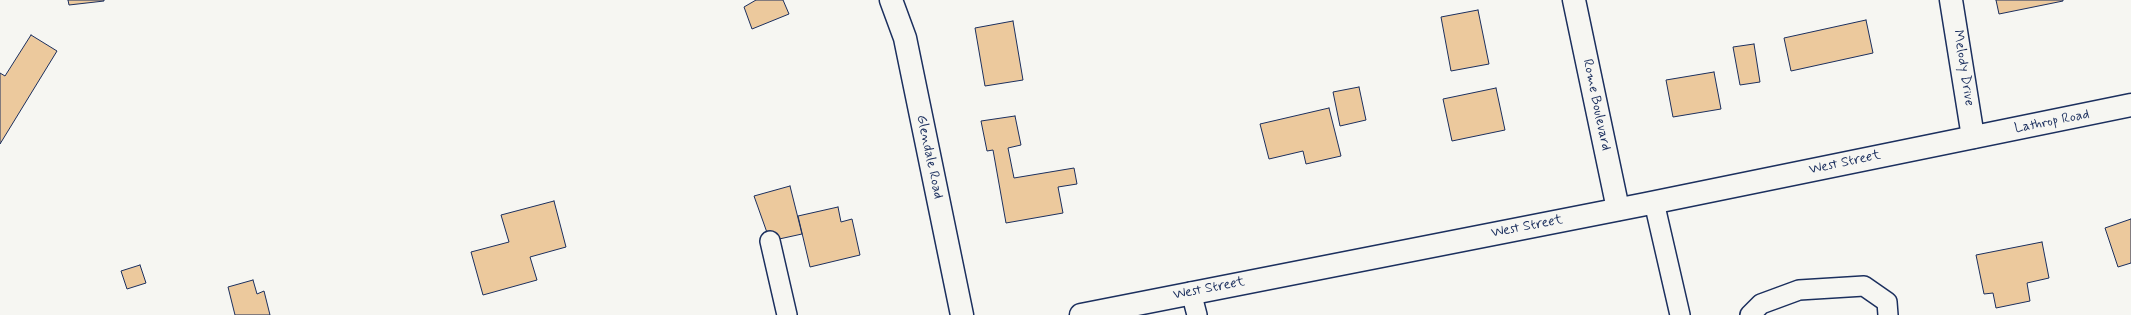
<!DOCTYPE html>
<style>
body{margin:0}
canvas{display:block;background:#f6f6f2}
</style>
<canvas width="2131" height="315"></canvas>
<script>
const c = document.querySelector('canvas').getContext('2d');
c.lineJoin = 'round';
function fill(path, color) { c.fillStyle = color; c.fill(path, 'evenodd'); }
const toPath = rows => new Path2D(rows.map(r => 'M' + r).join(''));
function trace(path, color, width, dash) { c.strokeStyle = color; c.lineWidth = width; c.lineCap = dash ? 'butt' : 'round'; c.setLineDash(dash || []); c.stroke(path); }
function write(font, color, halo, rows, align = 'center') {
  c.font = font + ' Mynerve,sans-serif'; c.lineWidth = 4; c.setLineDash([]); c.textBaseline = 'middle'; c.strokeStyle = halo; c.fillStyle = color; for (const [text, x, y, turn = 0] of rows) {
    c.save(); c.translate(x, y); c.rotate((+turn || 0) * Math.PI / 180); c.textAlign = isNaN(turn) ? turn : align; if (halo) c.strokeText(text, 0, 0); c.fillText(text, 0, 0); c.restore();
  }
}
const building = toPath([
 [68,0,104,0,104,1,69,5,68,0],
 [756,0,783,0,789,14,752,29,744,7,756,0],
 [1996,0,2063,0,2063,1,1999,14,1996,0],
 [1478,10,1489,64,1451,71,1441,17,1478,10],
 [1866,20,1873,53,1791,71,1784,38,1866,20],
 [1013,21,1023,80,985,86,975,28,1013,21],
 [31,35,57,51,0,144,0,73,5,76,31,35],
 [1754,44,1760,82,1740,85,1733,47,1754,44],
 [1714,72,1721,109,1673,117,1666,80,1714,72],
 [1359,87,1366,120,1340,126,1333,92,1359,87],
 [1496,88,1505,130,1452,141,1443,99,1496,88],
 [1329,108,1341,156,1306,164,1303,151,1269,159,1260,124,1329,108],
 [1015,116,1021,145,1008,148,1014,178,1074,168,1077,184,1058,187,1063,213,1006,223,993,150,987,151,981,121,1015,116],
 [790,186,802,234,770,241,754,196,790,186],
 [554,201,566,247,530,257,537,280,483,295,471,252,509,242,501,215,554,201],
 [838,207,841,222,852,219,860,255,810,267,798,216,838,207],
 [2131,219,2131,263,2118,267,2105,228,2131,219],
 [2042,242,2049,278,2027,283,2030,301,1996,308,1993,293,1984,294,1976,255,2042,242],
 [140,265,146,283,127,289,121,271,140,265],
 [253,280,257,294,264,291,270,315,235,315,228,287,253,280]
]);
fill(building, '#ecc99d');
trace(building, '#1b2f5e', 1);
const lane = toPath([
 [1654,202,1680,315],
 [770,241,787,315],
 [1191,292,1197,315],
 [1750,315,1761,304,1799,290,1864,286,1887,302,1888,315]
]);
const street = toPath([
 [891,0,905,38,962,315],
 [1574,0,1618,209],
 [1951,0,1973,137]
]);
const secondary = toPath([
 [1081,315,1646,204,2131,105]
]);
trace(lane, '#1b2f5e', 22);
trace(street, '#1b2f5e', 25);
trace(secondary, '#1b2f5e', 25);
trace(lane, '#f6f6f2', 19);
trace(street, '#f6f6f2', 22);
trace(secondary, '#f6f6f2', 22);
write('14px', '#1b2f5e', '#f6f6f2', [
 ["Melody Drive",1963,68,81],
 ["Rome Boulevard",1596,105,78],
 ["Lathrop Road",2052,122,-11],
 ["Glendale Road",929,157,78],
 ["West Street",1845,163,-12],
 ["West Street",1527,227,-11],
 ["West Street",1209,289,-11]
]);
</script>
